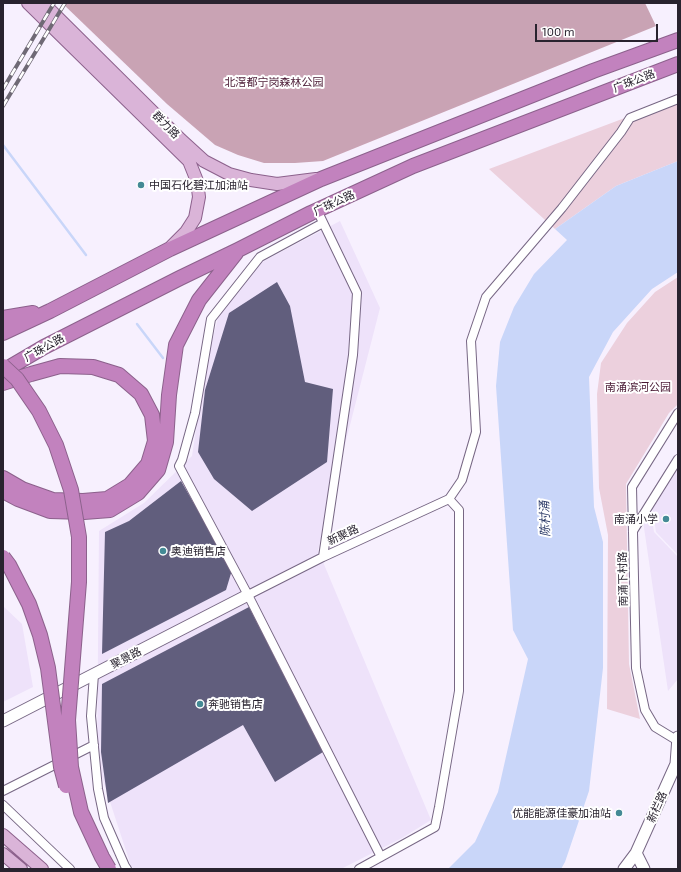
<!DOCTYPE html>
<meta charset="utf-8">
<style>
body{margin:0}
#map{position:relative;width:681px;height:872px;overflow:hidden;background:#f7f0fe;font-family:"Exo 2",sans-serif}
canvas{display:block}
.frame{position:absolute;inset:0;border:4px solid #29232f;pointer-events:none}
.scale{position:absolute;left:535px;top:24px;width:123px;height:18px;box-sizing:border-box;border:2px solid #29232f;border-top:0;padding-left:5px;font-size:12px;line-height:14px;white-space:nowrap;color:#29232f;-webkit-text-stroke:3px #fff;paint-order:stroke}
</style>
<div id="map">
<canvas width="681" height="872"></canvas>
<div class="frame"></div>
<div class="scale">100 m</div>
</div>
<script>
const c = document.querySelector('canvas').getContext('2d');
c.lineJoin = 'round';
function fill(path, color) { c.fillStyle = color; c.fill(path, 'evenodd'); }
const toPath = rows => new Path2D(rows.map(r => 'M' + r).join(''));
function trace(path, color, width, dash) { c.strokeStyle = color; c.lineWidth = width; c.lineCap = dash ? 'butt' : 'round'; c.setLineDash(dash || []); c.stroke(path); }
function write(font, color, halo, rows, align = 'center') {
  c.font = font + ' "Exo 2","Noto Sans SC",sans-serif'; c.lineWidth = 4; c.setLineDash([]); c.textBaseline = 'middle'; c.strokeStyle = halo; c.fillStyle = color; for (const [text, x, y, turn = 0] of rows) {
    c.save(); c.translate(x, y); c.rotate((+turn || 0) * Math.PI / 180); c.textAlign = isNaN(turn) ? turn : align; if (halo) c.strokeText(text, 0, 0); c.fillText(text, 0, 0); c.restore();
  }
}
fill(toPath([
 [340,221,380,308,318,550,431,820,402,838,341,869,134,869,131,866,97,762,99,531,144,503,192,456,206,364,218,318,258,264],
 [678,465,678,555,656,532,652,506],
 [650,506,654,532,678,557,678,679,668,691,643,521],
 [3,606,22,624,33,687,3,702]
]), '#eee2fa');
fill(toPath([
 [678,98,678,161,616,186,555,229,489,169],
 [678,277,678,404,669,413,626,484,629,664,640,719,607,709,608,535,599,488,597,394,601,363,627,323,655,292]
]), '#ecd0dd');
fill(toPath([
 [62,3,645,3,656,26,323,161,295,163,264,163,238,155,215,145,167,104]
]), '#c9a3b4');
fill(toPath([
 [678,161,678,272,652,289,613,332,589,377,594,507,603,542,603,668,589,791,565,862,561,869,448,869,475,842,498,792,528,659,513,630,496,386,500,342,514,307,534,274,567,240,555,229,616,186]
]), '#c9d6f9');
trace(toPath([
 [3,145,86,255],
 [137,324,163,358]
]), '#c9d6f9', 2.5);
fill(toPath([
 [277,282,290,306,305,382,333,389,327,462,252,511,214,479,198,452,205,390,229,313],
 [181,481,232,570,226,590,102,654,105,532,129,521],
 [249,607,323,752,275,782,243,725,108,803,101,752,102,684]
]), '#615e7d');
const street = toPath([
 [317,210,357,293,353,355,323,557],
 [323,223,260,257,211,319,195,413,182,460,179,466,248,595,381,857],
 [633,531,678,459],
 [248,595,323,557,449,499],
 [94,674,91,716,98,789,104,818,125,866,127,869],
 [678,741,655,727,645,710,636,668,632,487,678,413],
 [3,791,94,745],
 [3,805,70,869],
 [359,869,435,827,439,807,459,691,459,510,449,499,462,480,476,432,471,341,486,297,562,208,621,132,630,118,678,99]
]);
const secondary = toPath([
 [3,721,248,595],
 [636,853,644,869],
 [624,869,636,853,676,764,678,737]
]);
const primary = toPath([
 [28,3,189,161,197,181,199,197,195,218,186,232,172,246],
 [43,3,181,140,204,161,229,174,251,180,277,184,316,179],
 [3,835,42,869],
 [3,854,21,869]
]);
const highway = toPath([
 [3,318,33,313],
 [3,333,50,311,170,249,321,179,593,71,678,40],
 [3,371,44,347,180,278,238,250,311,213,413,166,678,64],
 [3,383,31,374,60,366,93,367,119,375,141,394,152,415,155,441,148,464,130,485,107,499,83,501,53,500,22,489,3,478],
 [3,491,18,499,50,511,84,512,110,510,138,493,158,470,166,442,169,395,176,345,199,300,236,253]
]);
trace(street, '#776784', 10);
trace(secondary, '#776784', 13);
trace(primary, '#8c618c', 14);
trace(highway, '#8c618c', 16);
trace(street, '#fff', 8);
trace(secondary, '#fff', 11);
trace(primary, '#dab4d8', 12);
trace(highway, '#c282be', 14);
const rail = toPath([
 [3,89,54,3],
 [3,106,65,3]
]);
trace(rail, '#6f6975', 4);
trace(rail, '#fff', 2.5, [8]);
const highwayBridge = toPath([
 [3,366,17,379,39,411,56,445,71,490,79,537,79,582,68,720,71,767,81,812,102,857,109,869],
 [3,557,9,565,29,604,40,635,48,668,61,767,66,786]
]);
trace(highwayBridge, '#8c618c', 16, []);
trace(highwayBridge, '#c282be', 14);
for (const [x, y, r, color] of [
 [141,185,4,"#448a95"],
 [666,519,4,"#448a95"],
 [163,551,4,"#448a95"],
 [200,704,4,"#448a95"],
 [619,813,4,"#448a95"]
]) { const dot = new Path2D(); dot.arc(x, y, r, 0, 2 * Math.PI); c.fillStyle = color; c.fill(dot); trace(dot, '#fff', 1.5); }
write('11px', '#29232f', '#fff', [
 ["广珠公路",634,81,-21],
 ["群力路",166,125,45],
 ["广珠公路",334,203,-25],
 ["广珠公路",44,348,-29],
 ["新聚路",343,535,-25],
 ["南涌下村路",623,579,-91],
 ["聚景路",126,658,-27],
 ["新栏路",657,807,-66]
]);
write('11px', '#4a1a34', '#fff', [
 ["北滘都宁岗森林公园",274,82],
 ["南涌滨河公园",638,387]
]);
write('11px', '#29232f', '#fff', [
 ["中国石化碧江加油站",149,185],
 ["南涌小学",658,519,"right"],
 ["奥迪销售店",171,551],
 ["奔驰销售店",208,704],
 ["优能能源佳豪加油站",611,813,"right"]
], 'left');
write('italic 12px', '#2b3966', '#fff', [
 ["陈村涌",545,519,-92]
]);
</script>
